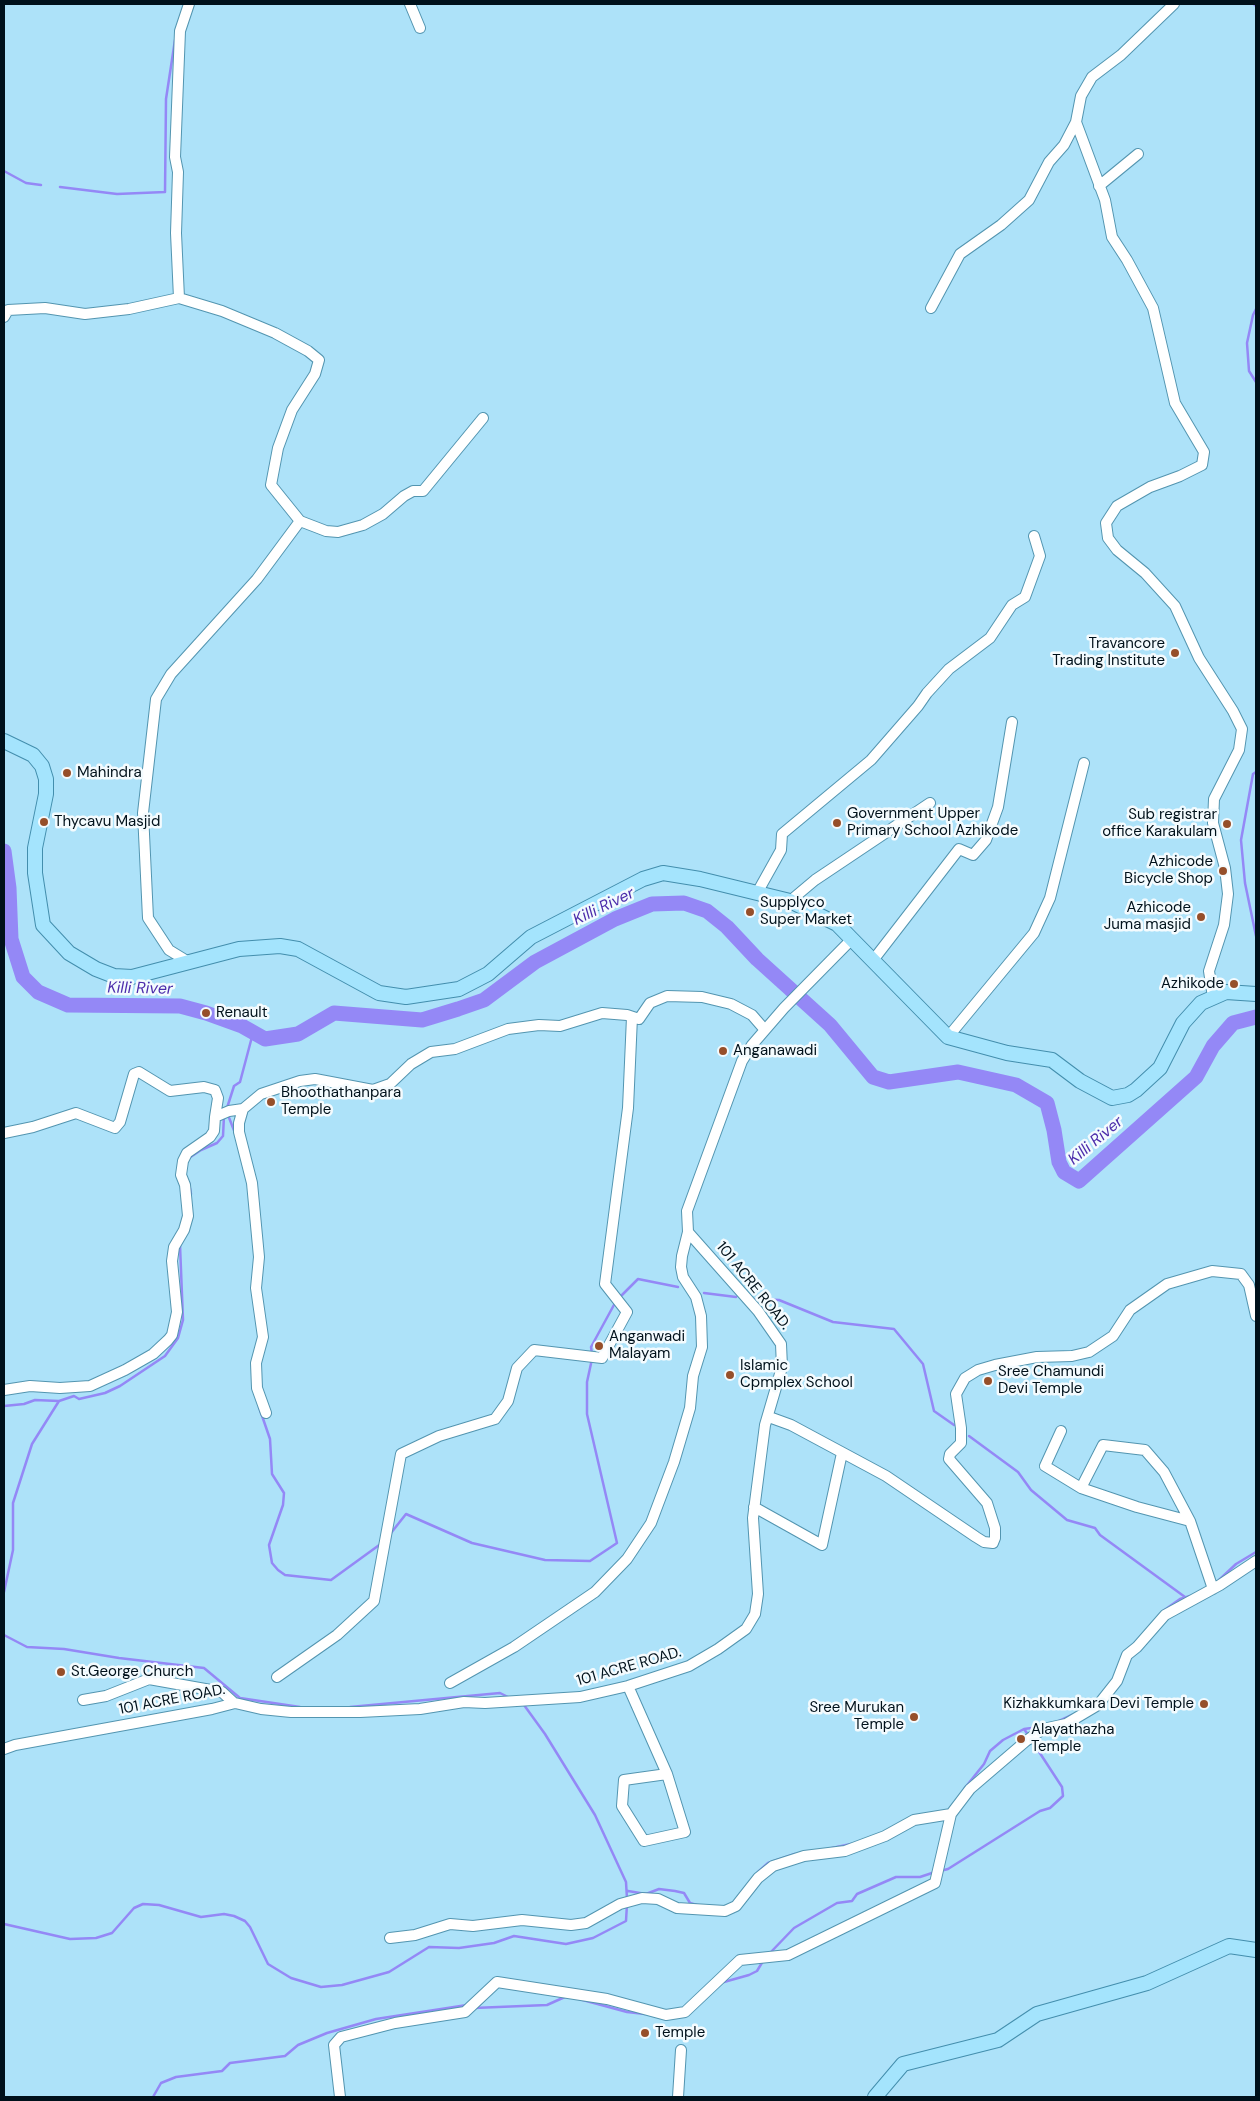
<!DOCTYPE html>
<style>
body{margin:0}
#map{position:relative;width:1260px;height:2101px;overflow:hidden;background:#ade2f9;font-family:"DM Sans",sans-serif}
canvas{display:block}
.frame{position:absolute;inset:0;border:5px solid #00111b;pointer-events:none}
</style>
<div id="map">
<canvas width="1260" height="2101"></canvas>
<div class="frame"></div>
</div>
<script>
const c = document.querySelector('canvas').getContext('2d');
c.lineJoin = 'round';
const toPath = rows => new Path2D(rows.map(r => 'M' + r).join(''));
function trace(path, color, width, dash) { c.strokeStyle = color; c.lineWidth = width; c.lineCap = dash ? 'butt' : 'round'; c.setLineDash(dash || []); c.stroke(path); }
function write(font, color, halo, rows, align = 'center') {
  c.font = font + ' "DM Sans",sans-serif'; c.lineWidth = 5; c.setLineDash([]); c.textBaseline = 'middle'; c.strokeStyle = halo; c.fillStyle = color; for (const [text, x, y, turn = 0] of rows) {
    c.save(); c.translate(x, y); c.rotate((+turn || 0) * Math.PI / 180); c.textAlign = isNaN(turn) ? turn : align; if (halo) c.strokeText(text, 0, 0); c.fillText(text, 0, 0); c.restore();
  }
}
trace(toPath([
 [1254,4,1256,6],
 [4,171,26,183,41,185],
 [60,187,117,194,165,192,166,99,175,40],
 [1256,309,1253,315,1247,343,1249,371,1256,382],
 [1256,772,1253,774,1241,840,1245,883,1256,936],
 [4,932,10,932],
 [1252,1017,1256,1013],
 [227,1108,234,1086,240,1082,253,1033],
 [228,1115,235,1133],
 [189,1158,201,1150,217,1143,223,1136,224,1116],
 [189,1183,191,1194],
 [704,1293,736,1297],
 [619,1298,638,1279,678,1287],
 [756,1299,779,1300,833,1322,894,1329,923,1364,934,1411,954,1425],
 [592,1354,591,1347,615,1303],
 [4,1406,24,1404,35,1400,59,1401,74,1396,79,1399,105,1393,120,1386,165,1356,178,1338,183,1320,180,1245],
 [259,1407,270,1439,272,1474,284,1493,283,1505,269,1545,272,1563,278,1570,285,1575,331,1580,382,1543],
 [969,1436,1018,1472,1031,1490,1067,1520,1095,1528,1100,1535,1185,1597],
 [391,1533,406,1514,472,1543,545,1560,590,1561,617,1543,587,1414,587,1382,592,1359],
 [1219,1580,1236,1564,1256,1552],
 [4,1592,13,1550,13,1503,32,1444,59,1401],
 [1163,1611,1180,1599,1190,1596],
 [4,1635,27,1647,64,1649,119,1658,204,1668,240,1698,300,1707],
 [524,1705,545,1734,595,1815,626,1882,627,1899],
 [350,1707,500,1693,508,1697],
 [1059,1721,1072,1715],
 [1024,1729,1029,1736],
 [964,1789,984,1764,990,1751,1003,1740,1024,1729,1039,1727],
 [832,1848,851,1844],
 [940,1871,948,1869,1040,1811,1050,1808,1063,1796,1062,1787,1032,1741],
 [758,1872,768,1863,795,1854],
 [628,1891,646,1894,659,1889,675,1891,684,1893,690,1903,697,1905],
 [4,1924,70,1939,96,1938,112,1933,134,1908,143,1904,159,1905,201,1917,224,1914,234,1916,245,1921,250,1927,268,1964,291,1978,321,1987,342,1985,389,1972,429,1947,459,1948,494,1943,514,1936,566,1944,593,1938,626,1921,627,1904],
 [770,1953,794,1928,837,1903,852,1901,857,1894,896,1877,920,1877,935,1872],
 [724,1982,749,1975,757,1971,763,1961],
 [579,1999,627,2012,645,2014],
 [474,2008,547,2005,567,1996],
 [153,2097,161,2083,176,2077,222,2071,230,2063,285,2056,298,2045,327,2033,376,2019,467,2005]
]), '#9488f6', 2.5);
trace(toPath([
 [4,851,9,888,11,939,23,977,38,992,68,1005,180,1006,206,1013,242,1026,265,1039,298,1034,334,1013,422,1020,458,1009,484,1000,535,962,615,919,652,904,684,903,707,911,727,927,757,959,830,1025,873,1077,889,1082,958,1072,1016,1085,1047,1103,1054,1130,1059,1162,1064,1172,1079,1181,1196,1077,1213,1046,1233,1023,1256,1017]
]), '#9488f6', 15);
const minor = toPath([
 [410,4,420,28],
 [1174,4,1121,55,1092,77,1081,96,1076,122,1105,200,1112,237,1127,260,1153,308,1175,403,1204,452,1202,465,1180,476,1150,487,1117,506,1106,523,1108,538,1117,550,1145,573,1175,606,1199,658,1233,711,1242,729,1239,750,1214,799,1213,823,1225,868,1228,894,1224,925,1209,971,1213,997],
 [1099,186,1138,154],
 [179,298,222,311,275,333,308,351,319,360,315,374,292,410,278,448,271,485,300,521,326,531,338,532,363,525,383,514,404,496,413,491,423,491,483,418],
 [931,308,960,254,1001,225,1029,200,1049,162,1064,145,1076,122],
 [4,317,8,310,45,308,85,314,129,309,179,298,176,233,178,172,175,157,180,31,189,4],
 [757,893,781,850,782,834,871,760,918,706,927,693,949,669,990,638,1012,605,1025,597,1040,556,1034,536],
 [790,901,815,880,930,803],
 [874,959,959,849,973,855,986,840,998,807,1012,722],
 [187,961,169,950,148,918,143,813,156,699,171,674,257,579,300,521],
 [948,1037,1034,933,1050,898,1084,763],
 [243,1109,239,1123,239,1132,252,1183,259,1257,256,1288,263,1337,256,1363,257,1388,266,1413],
 [4,1133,33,1127,76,1113,115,1128,120,1122,134,1074,139,1072,170,1091,204,1087,215,1090,218,1098,215,1117],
 [4,1390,30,1386,60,1388,90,1386,125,1370,153,1354,168,1340,172,1335,177,1312,172,1261,174,1247,184,1230,188,1216,185,1185,181,1175,183,1161,187,1153,210,1137,214,1131,215,1117,229,1111,243,1109,261,1094,300,1081,315,1079,373,1090,390,1084,411,1064,431,1052,455,1049,508,1029,539,1025,560,1026,602,1013,627,1015,639,1019,650,1003,667,996,702,997,731,1004,752,1015,765,1030],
 [769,1417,791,1425,886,1476,976,1537,984,1542,993,1543,995,1538,995,1528,987,1503,949,1459,950,1454,961,1443,961,1428,956,1394,965,1378,978,1370,995,1365,1037,1357,1072,1356,1089,1352,1113,1336,1130,1310,1167,1284,1212,1271,1241,1274,1249,1285,1256,1316],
 [1061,1431,1045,1466,1081,1488,1137,1507,1190,1521],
 [1081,1488,1103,1445,1145,1450,1164,1472,1190,1521,1213,1589],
 [754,1507,822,1545,842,1453],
 [277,1677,337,1635,374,1601,401,1454,439,1436,495,1419,508,1401,517,1368,534,1350,602,1358,627,1312,605,1284,628,1108,632,1017],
 [450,1683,514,1647,595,1592,627,1559,651,1523,674,1462,690,1408,693,1376,702,1347,701,1316,696,1297,683,1277,681,1267,682,1256,688,1232],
 [628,1686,667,1774,685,1832,644,1841,622,1806,624,1780,667,1774],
 [83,1700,106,1696,149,1679,222,1692,234,1703],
 [4,1749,15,1745,212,1709,235,1703,261,1709,291,1712,360,1712,420,1709,464,1702,485,1703,580,1697,628,1686,689,1666,718,1649,746,1629,755,1614,758,1594,753,1518,765,1425,782,1367,781,1344,758,1311,688,1232,687,1211,742,1061,752,1045,784,1008,852,939],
 [390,1938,415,1935,450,1924,473,1926,522,1920,571,1925,586,1923,620,1904,642,1898,658,1899,677,1908,725,1911,736,1906,758,1878,773,1866,804,1856,845,1851,885,1836,914,1820,951,1814,970,1789,1026,1741,1043,1729,1066,1724,1098,1705,1117,1681,1127,1655,1137,1647,1165,1615,1220,1585,1256,1561],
 [340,2097,334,2045,341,2037,395,2023,465,2012,497,1982,607,1999,666,2015,685,2012,740,1960,788,1955,935,1883,951,1814],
 [678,2097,681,2050]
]);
const major = toPath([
 [4,741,33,755,42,766,46,779,46,794,35,848,35,873,43,925,69,953,96,969,114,976,132,977,239,949,280,946,298,949,379,993,406,997,459,989,488,974,531,937,643,879,663,873,700,879,790,901,837,924,948,1037,1007,1053,1052,1060,1080,1081,1112,1098,1128,1095,1136,1090,1160,1068,1183,1023,1201,1003,1226,992,1256,994],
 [875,2097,903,2064,998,2040,1037,2014,1147,1983,1229,1946,1256,1950]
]);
trace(minor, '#5395b0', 12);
trace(major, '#438ead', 16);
trace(minor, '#fff', 10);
trace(major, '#a4e4fd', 14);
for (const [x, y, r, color] of [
 [1175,653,5,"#964f2a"],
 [67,773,5,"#964f2a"],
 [44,822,5,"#964f2a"],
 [837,823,5,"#964f2a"],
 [1227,824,5,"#964f2a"],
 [1223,871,5,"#964f2a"],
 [750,912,5,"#964f2a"],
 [1201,917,5,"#964f2a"],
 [1234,984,5,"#964f2a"],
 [206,1013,5,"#964f2a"],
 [723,1051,5,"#964f2a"],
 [271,1102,5,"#964f2a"],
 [599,1346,5,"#964f2a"],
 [730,1375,5,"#964f2a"],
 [988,1381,5,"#964f2a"],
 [61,1672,5,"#964f2a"],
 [1204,1704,5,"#964f2a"],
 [914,1717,5,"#964f2a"],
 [1021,1739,5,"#964f2a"],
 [645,2033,5,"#964f2a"]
]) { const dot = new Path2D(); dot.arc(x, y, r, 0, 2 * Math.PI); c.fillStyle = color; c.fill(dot); trace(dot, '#f4fbfe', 2); }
write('15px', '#00111b', '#f4fbfe', [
 ["Travancore",1165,644,"right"],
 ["Trading Institute",1165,661,"right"],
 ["Mahindra",77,773],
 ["Government Upper",847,814],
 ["Primary School Azhikode",847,831],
 ["Sub registrar",1217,815,"right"],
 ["office Karakulam",1217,832,"right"],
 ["Thycavu Masjid",54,822],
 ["Azhicode",1213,862,"right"],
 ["Bicycle Shop",1213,879,"right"],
 ["Supplyco",760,903],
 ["Super Market",760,920],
 ["Azhicode",1191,908,"right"],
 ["Juma masjid",1191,925,"right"],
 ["Azhikode",1224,984,"right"],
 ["Renault",216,1013],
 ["Anganawadi",733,1051],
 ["Bhoothathanpara",281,1093],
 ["Temple",281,1110],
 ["Anganwadi",609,1337],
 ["Malayam",609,1354],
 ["Islamic",740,1366],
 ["Cpmplex School",740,1383],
 ["Sree Chamundi",998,1372],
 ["Devi Temple",998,1389],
 ["St.George Church",71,1672],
 ["Kizhakkumkara Devi Temple",1194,1704,"right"],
 ["Sree Murukan",904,1708,"right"],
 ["Temple",904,1725,"right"],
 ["Alayathazha",1031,1730],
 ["Temple",1031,1747],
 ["Temple",655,2033]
], 'left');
write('15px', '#00111b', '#f4fbfe', [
 ["101 ACRE ROAD.",753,1286,51],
 ["101 ACRE ROAD.",629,1667,-16],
 ["101 ACRE ROAD.",172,1700,-11]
]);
write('italic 16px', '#4c2dab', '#f4fbfe', [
 ["Killi River",604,907,-26],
 ["Killi River",140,989,1],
 ["Killi River",1096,1141,-40]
]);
</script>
